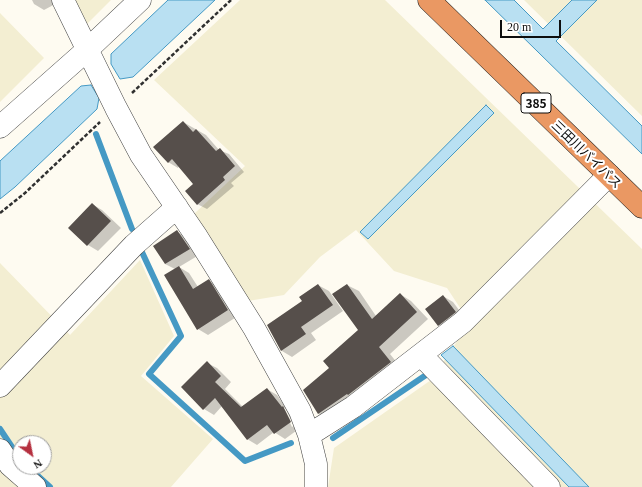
<!DOCTYPE html>
<meta charset="utf-8">
<style>
body{margin:0}
#map{position:relative;width:642px;height:487px;overflow:hidden;background:#fefbf1;font-family:Georgia,serif}
canvas{display:block}
.north{position:absolute;left:12px;top:435px;width:40px;height:40px;box-sizing:border-box;background:#fff;border:1px solid #9f9f9f;border-radius:50%;rotate:147deg;font-size:11px;font-weight:700;line-height:16px;text-align:center;color:#0e0e0e}
.north::after{content:'';display:block;margin:auto;width:14px;height:18px;background:#b5303f;clip-path:polygon(50% 0,100% 100%,50% 72%,0 100%)}
.scale{position:absolute;left:500px;top:20px;width:61px;height:18px;box-sizing:border-box;border:2px solid #0e0e0e;border-top:0;padding-left:5px;font-size:12px;line-height:14px;white-space:nowrap;color:#0e0e0e;-webkit-text-stroke:3px #fff;paint-order:stroke}
</style>
<div id="map">
<canvas width="642" height="487"></canvas>
<div class="north">N</div>
<div class="scale">20 m</div>
</div>
<script>
const c = document.querySelector('canvas').getContext('2d');
c.lineJoin = 'round';
function fill(path, color) { c.fillStyle = color; c.fill(path, 'evenodd'); }
const toPath = rows => new Path2D(rows.map(r => 'M' + r).join(''));
function trace(path, color, width, dash) { c.strokeStyle = color; c.lineWidth = width; c.lineCap = dash ? 'butt' : 'round'; c.setLineDash(dash || []); c.stroke(path); }
function write(font, color, halo, rows, align = 'center') {
  c.font = font + ' Georgia,"Noto Sans JP",serif'; c.lineWidth = 4; c.setLineDash([]); c.textBaseline = 'middle'; c.strokeStyle = halo; c.fillStyle = color; for (const [text, x, y, turn = 0] of rows) {
    c.save(); c.translate(x, y); c.rotate((+turn || 0) * Math.PI / 180); c.textAlign = isNaN(turn) ? turn : align; if (halo) c.strokeText(text, 0, 0); c.fillText(text, 0, 0); c.restore();
  }
}
fill(toPath([
 [75,0,111,0,86,25],
 [240,0,385,0,642,249,642,487,328,487,334,448,431,380,458,340,472,326,447,288,394,271,356,230,320,257,284,295,248,301,194,214,245,166,154,80],
 [524,0,642,0,642,116],
 [0,13,44,58,0,102],
 [140,260,174,336,141,376,213,439,171,487,0,487,0,263,70,335],
 [20,443,44,443,44,467,20,467]
]), '#f3eed2');
const water = toPath([
 [168,0,215,0,133,77,120,79,111,64,111,54,168,0],
 [485,0,514,0,543,29,572,0,597,0,556,41,642,126,642,154,485,0],
 [91,85,99,98,97,109,15,187,0,199,0,161,81,86,91,85],
 [486,105,494,113,368,239,360,232,486,105],
 [453,346,589,487,569,487,441,355,453,346]
]);
fill(water, '#b9e0f2');
trace(water, '#4599c4', 1);
fill(toPath([
 [32,0,58,0,59,2,44,10,34,4],
 [183,122,206,135,219,150,229,154,244,172,231,183,234,186,207,209,197,204,194,184,179,166,178,168,168,162],
 [92,204,102,210,121,228,98,251,88,245],
 [177,232,188,238,199,255,179,267,189,273,198,287,209,281,219,286,238,316,208,335,198,329,175,269,165,264],
 [318,285,329,291,343,311,311,333,316,340,292,357,282,351,268,326,304,302],
 [347,285,359,291,376,316,400,294,411,301,428,319,390,354,402,369,330,420,319,414,304,390,330,368,359,331],
 [443,296,453,302,465,318,449,331,439,325],
 [207,363,217,368,231,382,225,389,243,407,267,389,277,395,300,428,285,439,274,432,257,445,247,439,222,406,214,415,204,409],
 [283,408,285,408,294,426,292,427]
]), '#0003');
trace(toPath([
 [96,134,132,229],
 [141,250,181,336,149,374,245,461,291,443],
 [0,429,20,459],
 [333,438,426,375],
 [38,476,50,487]
]), '#4599c4', 6);
fill(toPath([
 [183,121,193,132,196,129,216,151,220,148,235,166,223,177,225,180,197,205,185,191,193,184,172,159,168,163,153,147],
 [92,203,111,221,87,246,68,228],
 [177,230,190,249,165,264,153,246],
 [179,266,193,289,209,279,228,310,197,330,164,275],
 [318,284,333,305,301,327,306,334,281,351,267,325,302,301,299,297],
 [347,284,372,319,400,293,417,312,379,347,391,362,348,395,347,394,318,414,303,390,329,368,323,361,358,330,332,294],
 [443,295,456,312,438,326,425,309],
 [207,361,221,376,215,382,241,407,267,388,282,407,283,406,291,422,274,434,267,425,247,440,215,398,203,410,181,387]
]), '#564f4b');
const minor = toPath([
 [63,0,116,108,141,155,197,237,254,328,300,411,309,435,316,464,316,487],
 [0,127,87,50,140,0],
 [421,355,549,487],
 [0,386,134,245,177,207],
 [309,435,353,407,463,322,609,175],
 [0,450,10,465,35,487]
]);
const highway = toPath([
 [429,0,642,207]
]);
trace(minor, '#414141', 23);
trace(highway, '#1f1f1f', 23);
trace(toPath([
 [132,93,231,0],
 [0,213,25,193,100,122]
]), '#303030', 2.5, [4, 2]);
trace(minor, '#fff', 22);
trace(highway, '#ea9863', 22);
for (const [x, y, w] of [
 [536,103,30]
]) { const box = new Path2D(); box.roundRect(x - w / 2, y - 10, w, 20, 3); c.fillStyle = '#fff'; c.fill(box); trace(box, '#0e0e0e', 1); }
write('bold 12px', '#0e0e0e', null, [
 ["385",536,103]
]);
write('13px', '#0e0e0e', '#fff', [
 ["三田川バイパス",587,154,44]
]);
</script>
